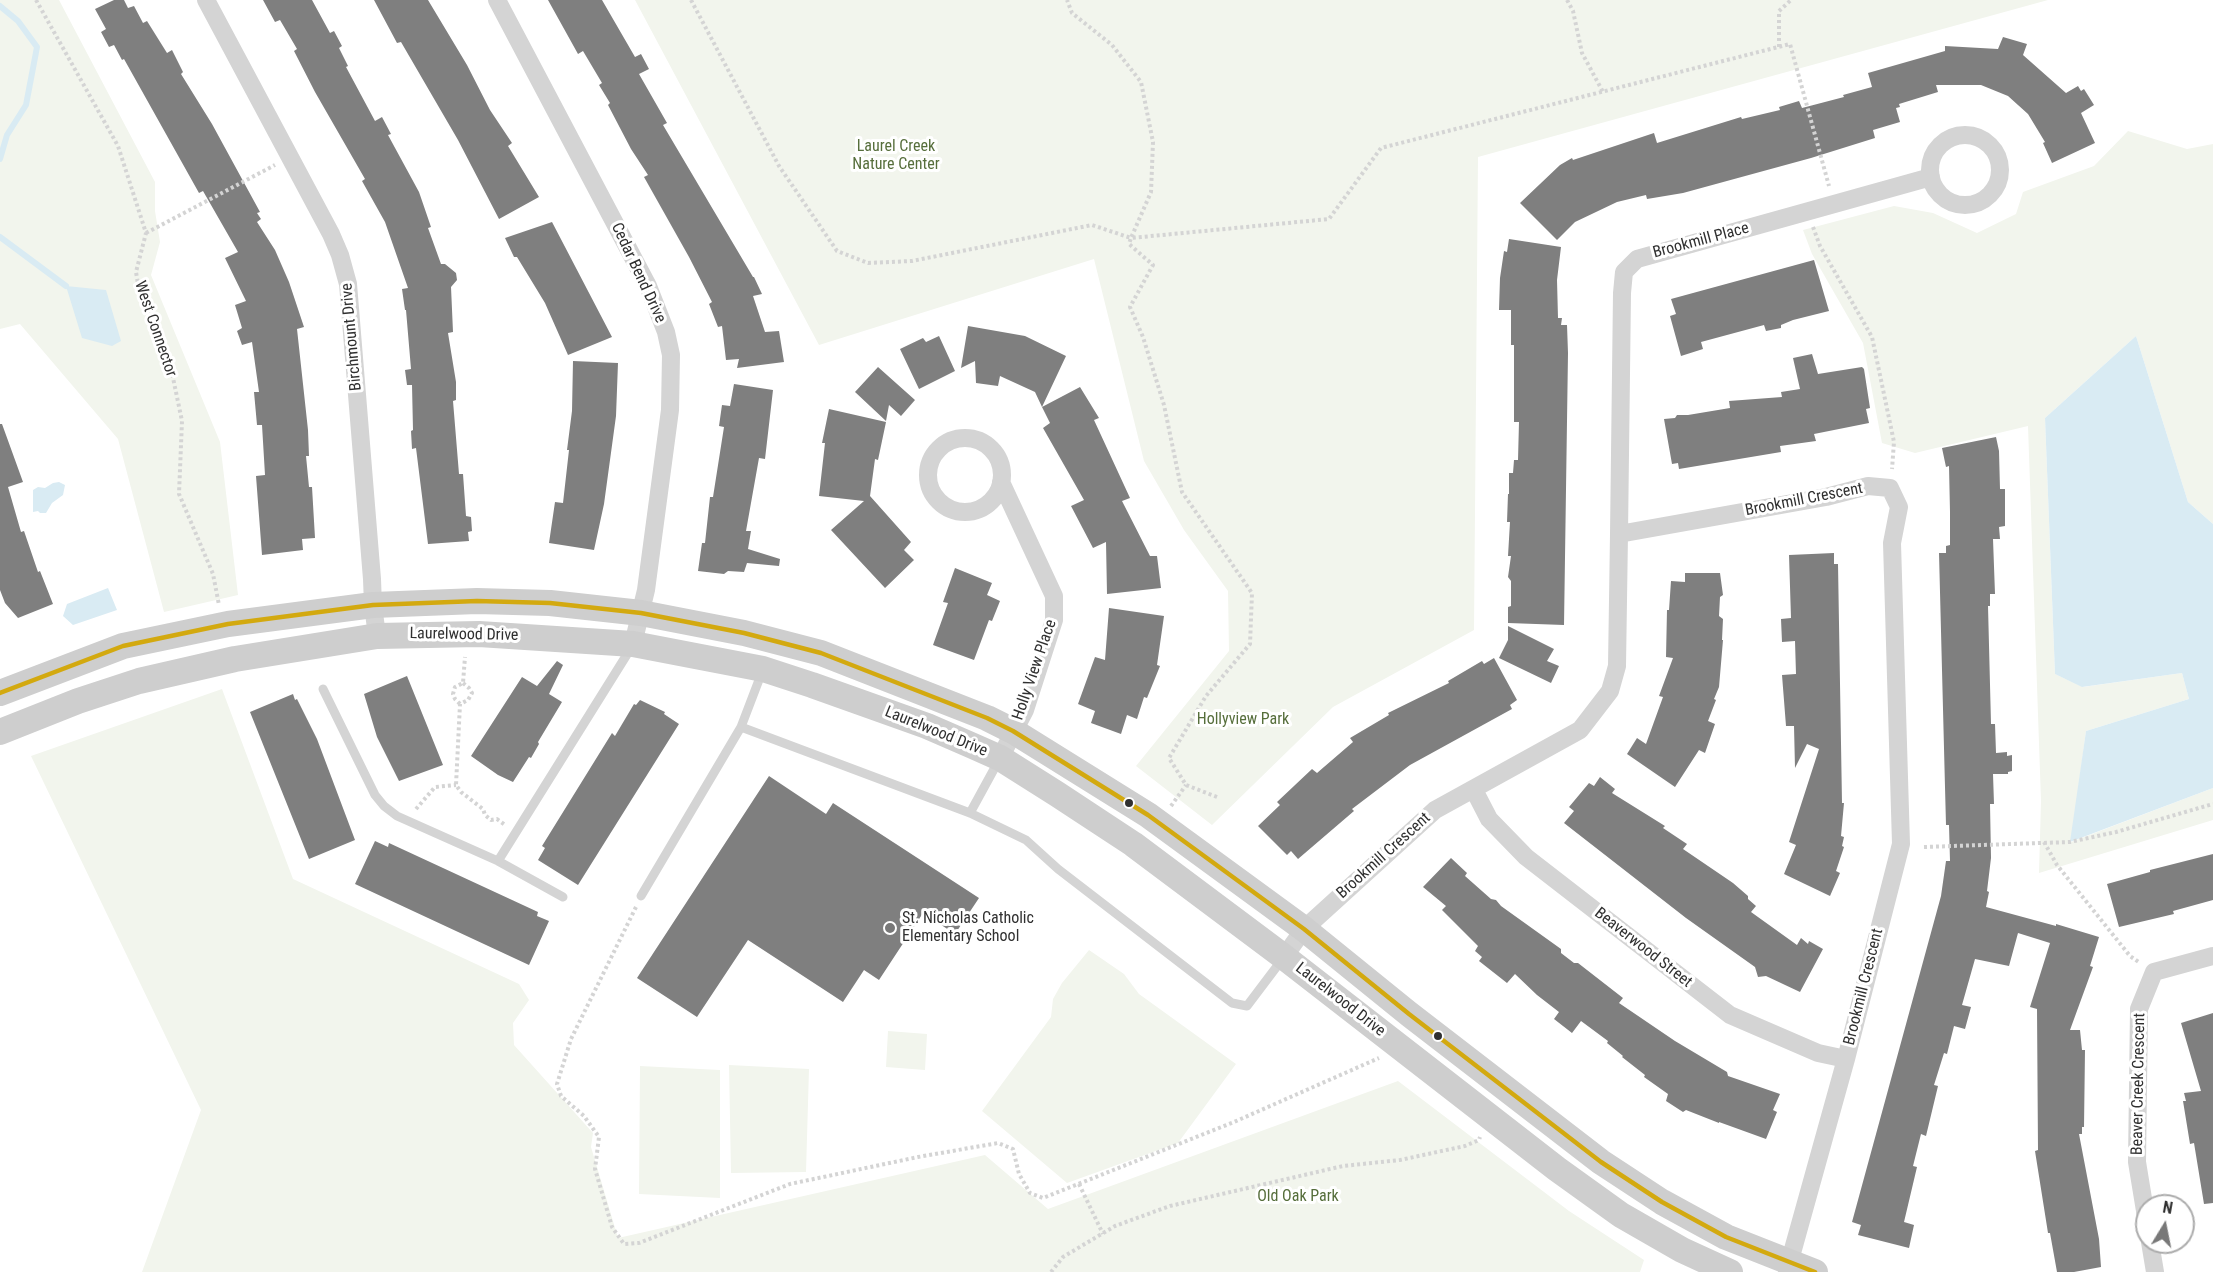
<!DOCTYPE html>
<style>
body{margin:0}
#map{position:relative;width:2213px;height:1272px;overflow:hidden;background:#fff;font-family:"Roboto Condensed",sans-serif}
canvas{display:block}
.north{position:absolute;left:2135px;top:1194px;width:60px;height:60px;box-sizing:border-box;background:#fff;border:2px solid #acacac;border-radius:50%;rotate:10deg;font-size:16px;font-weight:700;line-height:24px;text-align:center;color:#303030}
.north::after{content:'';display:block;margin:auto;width:21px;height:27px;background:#787878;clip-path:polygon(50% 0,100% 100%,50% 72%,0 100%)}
</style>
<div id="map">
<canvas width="2213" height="1272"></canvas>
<div class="north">N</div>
</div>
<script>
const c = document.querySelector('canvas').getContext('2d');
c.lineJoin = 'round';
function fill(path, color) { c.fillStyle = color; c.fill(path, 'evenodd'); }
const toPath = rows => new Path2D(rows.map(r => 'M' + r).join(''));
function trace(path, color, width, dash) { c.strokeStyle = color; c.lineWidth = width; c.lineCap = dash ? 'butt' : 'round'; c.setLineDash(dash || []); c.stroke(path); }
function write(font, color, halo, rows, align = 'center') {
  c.font = font + ' "Roboto Condensed",sans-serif'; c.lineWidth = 6; c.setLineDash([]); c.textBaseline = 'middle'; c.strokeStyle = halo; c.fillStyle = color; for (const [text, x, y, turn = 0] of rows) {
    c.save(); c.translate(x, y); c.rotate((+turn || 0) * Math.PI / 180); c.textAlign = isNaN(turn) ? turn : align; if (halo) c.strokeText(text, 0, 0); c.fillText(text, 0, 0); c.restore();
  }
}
fill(toPath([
 [0,0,59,0,155,182,155,211,160,242,151,275,220,442,238,595,164,612,118,439,20,324,0,329],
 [635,0,2048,0,1478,157,1474,630,1333,707,1212,825,1136,766,1229,651,1228,591,1184,530,1144,461,1094,259,819,345],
 [2128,131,2187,149,2213,144,2213,524,2188,502,2136,336,2045,418,2055,674,2083,687,2182,673,2189,699,2086,731,2071,842,2213,788,2213,820,2039,873,2041,801,2028,426,1915,453,1882,443,1863,343,1812,254,1803,230,1894,206,1933,213,1977,233,2016,214,2023,192,2094,166],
 [222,689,293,879,519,984,529,1000,513,1023,514,1045,593,1133,591,1147,618,1238,985,1155,1048,1209,1398,1081,1569,1211,1644,1260,1640,1272,142,1272,201,1110,31,756],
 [1089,950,1124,974,1139,994,1236,1064,1178,1143,1067,1183,982,1111,1051,1017,1053,999,1062,983],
 [888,1031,927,1034,925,1070,886,1067],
 [729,1065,809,1069,806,1172,731,1173],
 [640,1066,720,1070,720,1198,639,1194]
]), '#f2f5ed');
fill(toPath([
 [66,286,106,290,121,341,112,346,82,338],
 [2136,336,2188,502,2213,524,2213,788,2070,842,2086,731,2189,699,2182,673,2082,687,2055,674,2045,418],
 [59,482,65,485,63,495,52,503,46,513,40,513,38,511,33,512,33,490,38,487,45,488,53,483],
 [108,588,117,610,73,625,63,616,67,604]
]), '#d9ebf3');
trace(toPath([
 [0,6,18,21,37,47,26,105,7,135,0,159],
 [0,237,66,286]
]), '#d9ebf3', 6);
fill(toPath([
 [114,0,124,0,128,8,134,6,143,23,147,21,167,53,172,50,183,72,181,74,212,124,260,212,257,213,261,219,257,222,275,250,289,282,304,327,297,329,308,430,309,456,306,456,309,487,312,487,315,538,302,539,303,550,262,555,256,476,265,475,262,425,257,425,254,392,259,392,252,342,242,345,237,331,242,328,235,305,246,301,225,258,238,252,203,191,199,193,124,59,122,60,114,45,109,47,101,32,106,29,95,9],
 [263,0,312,0,330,33,334,31,342,46,339,48,348,66,346,67,375,121,382,117,391,134,388,135,419,192,431,227,428,228,441,264,445,264,456,273,457,280,451,287,453,332,448,333,456,382,456,400,453,401,459,474,463,474,466,516,471,517,472,531,468,532,469,541,428,544,416,448,412,449,411,431,413,430,412,385,407,385,405,370,411,369,406,310,405,310,402,289,408,288,385,222,362,181,365,179,315,92,294,51,297,49,280,20,275,22],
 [374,0,428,0,467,65,490,110,512,143,508,146,539,197,499,219,458,140,401,42,397,43],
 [548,0,602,0,635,57,641,54,649,69,639,74,667,123,663,125,753,277,754,277,762,294,753,296,765,332,779,331,784,362,737,368,739,359,726,360,722,326,718,327,709,304,712,302,689,257,644,177,648,175,631,149,608,105,610,103,599,85,602,83,583,51,578,54],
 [2003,37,2027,44,2023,55,2066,93,2078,86,2081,91,2084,89,2094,105,2081,113,2095,143,2052,163,2043,143,2045,142,2028,114,2008,96,1981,85,1936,85,1938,92,1899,104,1900,107,1896,108,1900,122,1873,130,1875,138,1811,158,1683,193,1647,199,1646,195,1617,202,1575,222,1557,240,1520,203,1560,165,1572,158,1573,160,1654,133,1657,143,1741,117,1742,119,1780,110,1779,107,1799,101,1802,108,1844,97,1843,95,1872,87,1868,73,1945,51,1945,46,1998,49],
 [552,222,612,337,568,355,545,303,517,257,514,257,505,238],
 [1509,239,1561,247,1557,280,1558,318,1562,318,1561,325,1567,325,1568,353,1564,625,1508,623,1508,607,1511,606,1511,581,1508,577,1511,556,1508,556,1510,522,1507,522,1508,494,1509,494,1509,473,1513,473,1514,460,1518,460,1519,422,1514,422,1514,345,1511,345,1511,310,1499,310,1500,278,1504,251,1507,252],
 [1814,260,1829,311,1793,320,1781,325,1781,328,1766,331,1764,325,1701,342,1703,349,1681,356,1670,316,1676,314,1671,299],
 [968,326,1025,336,1066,356,1042,407,1035,392,1000,376,998,386,976,383,975,361,961,368],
 [939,336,955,371,919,389,900,349,923,338,926,342],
 [1812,354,1818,374,1862,367,1864,369,1870,408,1866,409,1869,423,1814,434,1816,441,1780,446,1781,452,1679,469,1678,463,1672,464,1664,419,1675,418,1677,415,1688,415,1730,408,1729,401,1782,397,1781,392,1800,389,1793,358],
 [573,361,618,363,616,416,604,504,594,550,549,543,555,502,563,503,569,450,567,450,572,411],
 [878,367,915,400,901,416,889,405,886,421,855,392],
 [734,384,773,390,765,459,759,458,746,531,751,531,748,549,780,559,779,566,747,563,744,572,728,571,724,574,698,571,702,543,705,543,710,497,713,497,724,427,719,426,722,405,730,406],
 [1080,387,1099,418,1094,420,1130,498,1122,501,1150,556,1157,556,1161,588,1107,594,1106,542,1093,548,1071,506,1084,500,1043,428,1050,423,1042,407],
 [829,409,886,422,878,460,875,459,870,496,911,542,904,550,914,560,885,588,831,530,864,501,819,496,825,443,822,443],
 [0,424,2,424,23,482,8,487,21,532,24,531,38,572,40,571,53,604,18,618,5,603,0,590],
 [1996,437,1999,451,2000,489,2005,489,2005,526,1999,527,2000,539,1993,539,1995,594,1990,594,1990,606,1988,606,1991,724,1995,724,1996,753,2007,752,2007,756,2012,755,2012,771,2008,772,2008,774,1993,774,1994,804,1990,804,1991,858,1987,891,1989,892,1986,907,2056,926,2056,924,2099,937,2090,966,2093,967,2070,1030,2080,1030,2082,1050,2085,1050,2084,1127,2082,1127,2082,1134,2079,1134,2099,1239,2101,1267,2074,1272,2057,1272,2050,1233,2048,1233,2035,1151,2038,1150,2037,1009,2030,1007,2050,943,2018,933,2009,966,1975,959,1962,1005,1971,1007,1965,1029,1954,1026,1947,1054,1944,1053,1934,1085,1938,1086,1926,1136,1921,1134,1913,1166,1917,1167,1904,1222,1914,1225,1909,1248,1858,1235,1861,1225,1852,1222,1941,896,1946,861,1950,861,1949,825,1946,825,1945,787,1939,553,1946,553,1946,546,1950,545,1950,512,1949,466,1946,467,1942,448],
 [1834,553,1834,564,1838,564,1842,803,1844,803,1841,836,1844,837,1842,846,1844,847,1836,871,1840,873,1830,896,1784,874,1796,845,1789,842,1819,749,1807,744,1795,768,1794,726,1786,726,1782,675,1796,674,1795,641,1782,642,1781,619,1791,618,1789,555],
 [955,568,992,583,987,595,1000,601,992,621,989,620,974,660,933,645,948,603,943,602],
 [1685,573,1720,573,1723,595,1720,597,1719,616,1723,619,1722,640,1723,640,1719,687,1714,699,1716,700,1708,721,1715,724,1705,753,1699,750,1675,787,1627,754,1637,738,1646,744,1663,697,1659,696,1673,658,1666,657,1667,610,1669,610,1671,581,1685,582],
 [1109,608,1164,616,1157,665,1160,666,1147,698,1144,697,1137,719,1127,715,1121,734,1091,723,1095,711,1078,704,1095,657,1105,660],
 [1508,626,1554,649,1547,661,1559,666,1551,683,1499,658,1508,640],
 [1494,658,1517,700,1510,705,1512,709,1410,765,1352,809,1354,811,1298,859,1291,851,1287,855,1258,826,1280,805,1277,802,1312,769,1317,773,1353,742,1350,738,1389,715,1388,713,1449,683,1448,681,1482,661,1484,664],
 [557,661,563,665,549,694,562,702,538,742,539,744,531,758,529,757,513,782,498,775,471,756,522,677,537,686],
 [407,676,443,765,399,781,377,737,364,694],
 [293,694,295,700,297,699,317,739,355,840,309,859,250,712],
 [640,700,665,712,664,714,679,724,578,885,538,860,545,848,542,846,612,733,615,736,634,704,636,705],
 [769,776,826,814,833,803,979,898,955,934,923,913,879,980,864,970,843,1002,748,940,697,1017,637,978],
 [1600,777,1615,789,1612,793,1665,826,1663,828,1687,844,1683,849,1733,883,1748,896,1748,899,1756,906,1751,912,1797,945,1801,938,1808,944,1809,941,1823,949,1800,992,1766,976,1758,977,1755,967,1686,918,1564,823,1574,811,1569,807,1589,783,1594,786],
 [375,841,388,847,389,843,538,912,537,916,549,921,529,965,355,884],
 [2213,854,2213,900,2173,911,2174,914,2119,927,2107,884,2150,872,2150,870],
 [1451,858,1467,873,1465,876,1491,899,1496,900,1501,906,1561,949,1561,953,1574,963,1578,963,1623,998,1619,1003,1675,1041,1727,1072,1728,1076,1780,1094,1773,1110,1777,1112,1766,1139,1719,1122,1719,1123,1686,1110,1683,1112,1666,1101,1668,1094,1644,1077,1645,1075,1622,1057,1623,1056,1607,1043,1608,1041,1581,1021,1572,1033,1554,1019,1559,1012,1537,995,1515,974,1507,983,1479,961,1482,957,1475,951,1478,946,1442,910,1446,906,1423,887],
 [2213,1013,2213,1203,2204,1204,2194,1143,2190,1144,2183,1101,2186,1101,2184,1093,2201,1091,2181,1023]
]), '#7f7f7f');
trace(toPath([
 [36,0,118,146,146,233,136,272,139,290,172,373,182,421,179,494,213,574,219,605],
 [691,0,779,166,837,251,868,263,912,261,1092,225,1131,238,1151,192,1153,142,1141,82,1112,45,1072,13,1067,0],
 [1567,0,1573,11,1582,53,1603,92],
 [1779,47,1779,11,1791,0],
 [1813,227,1820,246,1872,337,1894,442,1892,469],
 [146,233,275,165],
 [463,683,469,688,472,693,468,700,460,704,456,785,461,792,483,809,485,815,491,820,497,819,505,825],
 [460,704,455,699,453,694,455,687,463,683,465,657],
 [1217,797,1186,785,1169,758,1206,696,1250,644,1252,593,1182,492,1164,405,1143,337,1130,307,1153,265,1129,244,1131,238,1329,219,1381,148,1790,44,1829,186],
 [1171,806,1186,785],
 [416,809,435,787,456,785],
 [2044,842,2057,865,2130,956,2140,963],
 [1924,847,2070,842,2116,832,2213,804],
 [636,907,571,1039,557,1084,561,1096,584,1116,599,1137,595,1169,612,1227,624,1244,639,1243,790,1184,918,1157,998,1143,1013,1149,1019,1174,1030,1193,1043,1198,1234,1122,1379,1058],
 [1079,1184,1103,1234],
 [1051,1272,1063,1257,1115,1226,1170,1206,1343,1166,1400,1160,1465,1146,1479,1140,1480,1137]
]), '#d4d4d4', 4, [3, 3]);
trace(toPath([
 [323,689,375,795,384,806,397,816,498,861,631,648],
 [741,727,970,813,1026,840,1058,869,1232,1003,1247,1006,1284,957],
 [970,813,999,760],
 [498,861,563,897],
 [641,896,741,727,762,672]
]), '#d4d4d4', 9);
trace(toPath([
 [206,0,331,234,340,255,348,284,372,579,373,605,377,636],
 [497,0,648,286,666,332,671,355,670,410,646,590,633,644],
 '1930 170a35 35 0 1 1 70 0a35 35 0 1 1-70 0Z',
 '928 475a37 37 0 1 1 74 0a37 37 0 1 1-74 0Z',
 [1619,534,1622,293,1624,272,1637,259,1931,177],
 [1000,758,1025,710,1054,620,1054,596,1001,482],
 [1474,790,1489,819,1526,857,1730,1015,1818,1053,1846,1059],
 [1284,957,1304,929,1435,810,1580,730,1610,691,1617,666,1619,534,1826,497,1868,486,1890,488,1899,507,1892,543,1901,844,1846,1059,1787,1271],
 [2147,1223,2137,1162,2139,1009,2154,972,2213,956],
 [2150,1242,2155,1272]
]), '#d4d4d4', 18);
trace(toPath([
 [0,693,123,646,228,624,373,605,477,601,550,603,641,613,744,633,821,653,987,718,1013,731,1148,815,1304,929,1409,1014,1601,1162,1662,1202,1726,1237,1815,1272],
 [0,732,78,701,139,681,235,659,377,636,479,634,633,644,763,669,812,685,927,726,973,746,1000,758,1057,794,1133,844,1284,957,1557,1169,1621,1215,1682,1250,1730,1272]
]), '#cecece', 26);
trace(toPath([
 [0,693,123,646,228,624,373,605,477,601,550,603,641,613,744,633,821,653,987,718,1013,731,1148,815,1304,929,1409,1014,1601,1162,1662,1202,1726,1237,1815,1272]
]), '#d3a90f', 4.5);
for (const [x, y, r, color] of [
 [1129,803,5,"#303030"],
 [890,928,6,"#787878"],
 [1438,1036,5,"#303030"]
]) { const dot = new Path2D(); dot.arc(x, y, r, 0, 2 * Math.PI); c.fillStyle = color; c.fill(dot); trace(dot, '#fff', 2); }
write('16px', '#566e3b', '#fff', [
 ["Laurel Creek",896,147],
 ["Nature Center",896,165],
 ["Hollyview Park",1243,720],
 ["Old Oak Park",1298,1197]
]);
write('16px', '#303030', '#fff', [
 ["Brookmill Place",1701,241,-15],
 ["Cedar Bend Drive",638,273,65],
 ["West Connector",155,329,71],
 ["Birchmount Drive",352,337,-95],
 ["Brookmill Crescent",1804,500,-11],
 ["Laurelwood Drive",464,635,1],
 ["Holly View Place",1035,670,-71],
 ["Laurelwood Drive",936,732,22],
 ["Brookmill Crescent",1384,856,-42],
 ["Beaverwood Street",1643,948,38],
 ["Brookmill Crescent",1864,987,-76],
 ["Laurelwood Drive",1340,1000,38],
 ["Beaver Creek Crescent",2139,1084,-89]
]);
write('16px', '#303030', '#fff', [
 ["St. Nicholas Catholic",902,919],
 ["Elementary School",902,937]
], 'left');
</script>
